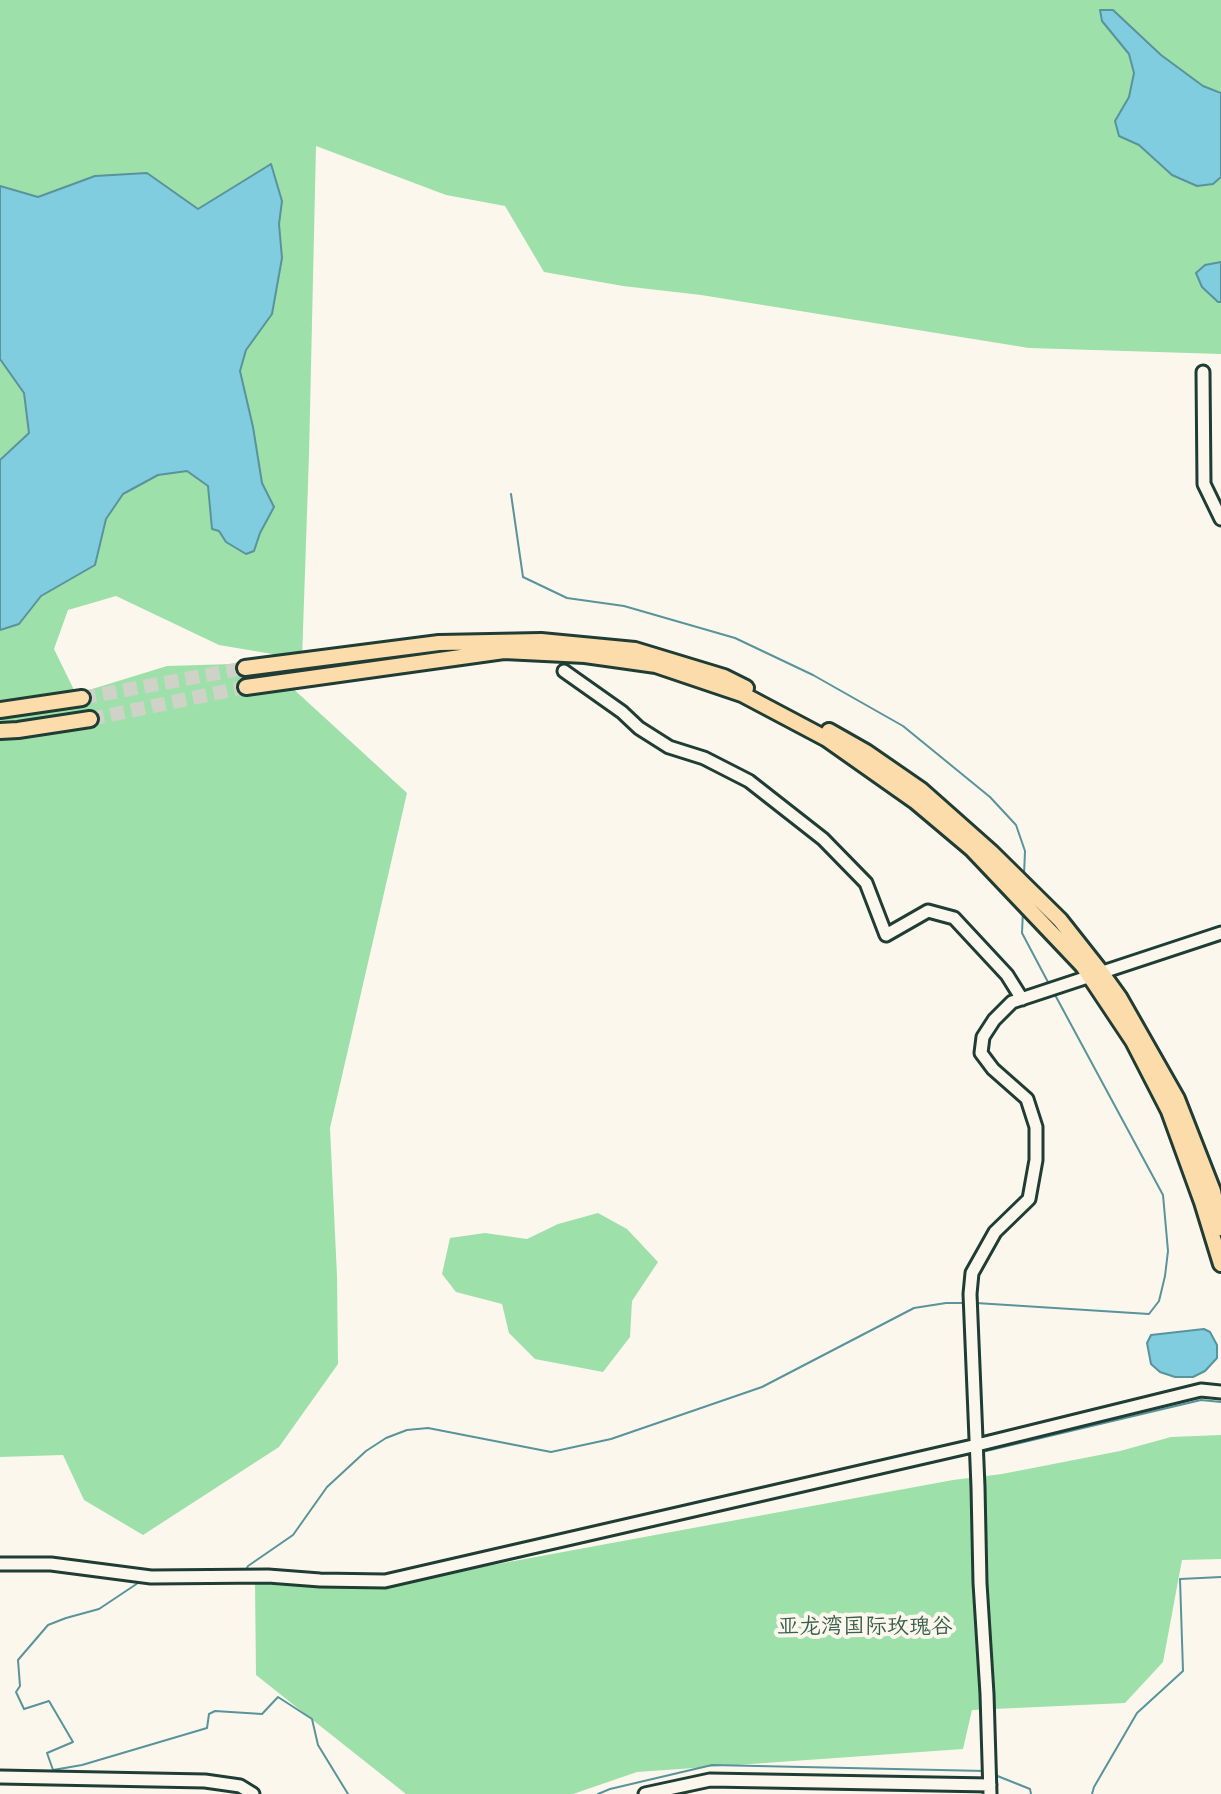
<!DOCTYPE html>
<meta charset="utf-8">
<style>
body{margin:0}
canvas{display:block;background:#fbf7ec}
</style>
<canvas width="1221" height="1794"></canvas>
<script>
const c = document.querySelector('canvas').getContext('2d');
c.lineJoin = 'round';
function fill(path, color) { c.fillStyle = color; c.fill(path, 'evenodd'); }
const toPath = rows => new Path2D(rows.map(r => 'M' + r).join(''));
function trace(path, color, width, dash) { c.strokeStyle = color; c.lineWidth = width; c.lineCap = dash ? 'butt' : 'round'; c.setLineDash(dash || []); c.stroke(path); }
function write(font, color, halo, rows, align = 'center') {
  c.font = font + ' "Playpen Sans","LXGW WenKai TC",sans-serif'; c.lineWidth = 8; c.setLineDash([]); c.textBaseline = 'middle'; c.strokeStyle = halo; c.fillStyle = color; for (const [text, x, y, turn = 0] of rows) {
    c.save(); c.translate(x, y); c.rotate((+turn || 0) * Math.PI / 180); c.textAlign = isNaN(turn) ? turn : align; if (halo) c.strokeText(text, 0, 0); c.fillText(text, 0, 0); c.restore();
  }
}
fill(toPath([
 [0,0,1221,0,1221,354,1029,348,701,295,623,286,544,272,505,206,446,195,316,146,309,455,302,659,219,645,116,596,68,610,54,649,76,694,167,666,265,663,407,793,330,1128,337,1276,338,1364,279,1447,143,1535,84,1500,63,1455,0,1457],
 [598,1213,627,1229,658,1262,632,1301,630,1337,603,1372,535,1359,509,1333,502,1304,456,1292,442,1274,450,1238,485,1233,527,1239,558,1224],
 [1221,1435,1221,1559,1182,1560,1163,1662,1125,1703,972,1710,963,1749,637,1772,573,1794,406,1794,256,1675,255,1582,395,1583,953,1480,1002,1474,1120,1451,1171,1437]
]), '#9ee0aa');
const water = toPath([
 [1100,10,1113,10,1161,55,1203,86,1221,93,1221,177,1213,184,1197,186,1172,175,1139,145,1119,136,1115,121,1129,97,1134,73,1129,54,1102,21,1100,10],
 [271,164,282,201,279,224,282,258,272,314,246,350,240,371,253,427,262,483,274,507,260,533,254,551,246,554,226,542,219,531,212,529,208,486,187,471,158,475,123,494,106,519,95,565,41,596,19,624,0,630,0,460,29,433,24,393,0,359,0,186,38,197,95,176,147,173,198,209,271,164],
 [1221,262,1221,302,1218,302,1202,287,1196,273,1205,265,1221,262],
 [1204,1329,1210,1332,1217,1345,1217,1358,1205,1371,1193,1377,1175,1377,1160,1372,1151,1364,1147,1343,1151,1335,1204,1329]
]);
fill(water, '#80cddf');
trace(water, '#59939b', 2);
trace(toPath([
 [511,494,523,577,567,598,624,606,735,638,813,675,903,726,990,797,1016,825,1025,851,1024,875],
 [1023,910,1022,933,1049,984],
 [976,1303,1149,1314,1159,1301,1165,1276,1168,1251,1163,1195,1054,993],
 [982,1452,1201,1400,1221,1402],
 [245,1572,248,1566,293,1535,327,1487,366,1451,386,1438,407,1430,428,1428,551,1452,611,1439,762,1387,914,1308,946,1303,965,1303],
 [241,1582,138,1583,99,1609,66,1618,48,1625,18,1660,20,1686,16,1692,24,1709,49,1701,73,1742,47,1753,53,1770,82,1765,207,1728,209,1714,215,1711,262,1714,278,1697,312,1719,318,1745,348,1794],
 [995,1775,1030,1789,1031,1794],
 [598,1794,610,1789,712,1765,985,1771],
 [1092,1794,1094,1787,1137,1713,1183,1671,1180,1579,1221,1577]
]), '#59939b', 2);
trace(toPath([
 [82,698,245,668],
 [90,719,246,687]
]), '#cfd2c7', 14, [14, 7]);
const minor = toPath([
 [1203,372,1204,484,1221,519],
 [564,671,622,712,639,728,669,747,704,758,749,781,823,839,866,883,886,935,928,911,954,918,1007,975,1022,999],
 [0,1564,51,1564,151,1577,268,1576,320,1580,385,1581,977,1445,1201,1390,1221,1392],
 [0,1777,205,1781,240,1786,253,1794],
 [645,1794,710,1780,990,1785],
 [990,1794,987,1694,980,1583,978,1487,970,1294,972,1273,995,1232,1029,1199,1036,1160,1036,1127,1027,1099,993,1069,981,1053,983,1037,994,1020,1012,1002,1221,933]
]);
const major = toPath([
 [245,668,439,643,541,641,635,650,724,677,746,688],
 [246,687,504,651,585,655,656,665,742,694,827,739,915,801,972,849,1083,966,1133,1041,1169,1111,1202,1202,1221,1264],
 [0,710,82,698],
 [0,731,18,730,90,719],
 [829,731,866,752,921,790,992,853,1060,920,1101,972,1119,997,1177,1099,1213,1191,1221,1228]
]);
trace(minor, '#1f3d34', 17);
trace(major, '#1f3d34', 20);
trace(minor, '#fbf7ec', 11);
trace(major, '#fddcac', 14);
write('22px', '#385e4c', '#fbf7ec', [
 ["亚龙湾国际玫瑰谷",865,1627]
]);
</script>
